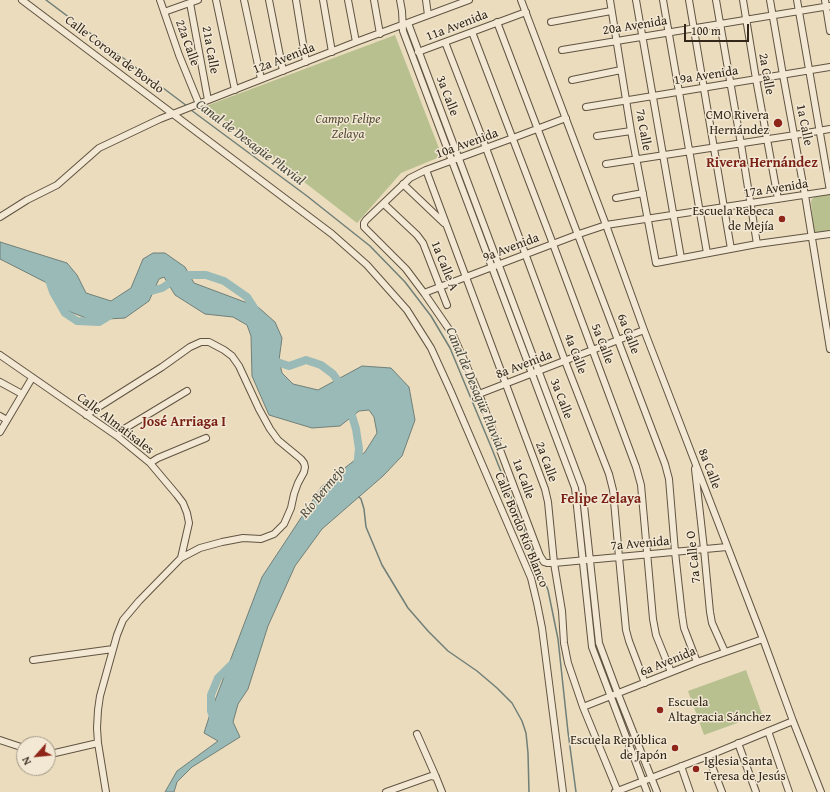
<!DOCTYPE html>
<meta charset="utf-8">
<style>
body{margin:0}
#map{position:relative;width:830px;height:792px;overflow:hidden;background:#ebdcbd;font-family:"Gentium Book Plus",serif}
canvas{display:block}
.north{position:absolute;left:16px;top:736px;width:40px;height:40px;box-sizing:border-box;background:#f2e8d4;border:1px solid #a59b89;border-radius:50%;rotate:243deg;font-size:11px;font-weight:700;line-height:16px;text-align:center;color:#322719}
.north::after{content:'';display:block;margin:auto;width:14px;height:18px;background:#8f2418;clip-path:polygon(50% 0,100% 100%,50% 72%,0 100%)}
.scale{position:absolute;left:684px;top:24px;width:65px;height:18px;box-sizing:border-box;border:2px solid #322719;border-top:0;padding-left:5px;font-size:12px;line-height:14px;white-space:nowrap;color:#322719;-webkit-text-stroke:3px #f2e8d4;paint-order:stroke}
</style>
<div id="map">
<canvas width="830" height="792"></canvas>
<div class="north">N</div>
<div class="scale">100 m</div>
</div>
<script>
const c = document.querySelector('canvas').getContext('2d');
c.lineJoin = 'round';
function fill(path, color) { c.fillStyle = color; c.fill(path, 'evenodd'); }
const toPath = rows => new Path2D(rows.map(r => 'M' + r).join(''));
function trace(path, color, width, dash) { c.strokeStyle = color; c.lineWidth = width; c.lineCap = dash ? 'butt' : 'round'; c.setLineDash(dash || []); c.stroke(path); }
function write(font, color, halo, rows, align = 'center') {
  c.font = font + ' "Gentium Book Plus",serif'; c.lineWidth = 3; c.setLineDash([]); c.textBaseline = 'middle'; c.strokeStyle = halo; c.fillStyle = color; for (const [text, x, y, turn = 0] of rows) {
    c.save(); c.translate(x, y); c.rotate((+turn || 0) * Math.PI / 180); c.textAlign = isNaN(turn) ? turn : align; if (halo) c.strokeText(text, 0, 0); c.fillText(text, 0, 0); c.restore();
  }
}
fill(toPath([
 [395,35,442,156,401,173,357,223,206,106],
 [830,193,830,231,814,233,811,201,813,198,816,196],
 [746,670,762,714,704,735,688,691]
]), '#b8c090');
const water = toPath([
 [0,242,67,263,77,275,86,293,111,301,131,288,143,259,153,253,165,253,185,267,194,283,258,307,275,322,282,338,279,360,282,373,293,384,318,390,362,366,391,368,409,387,415,420,402,456,383,476,322,529,295,566,268,626,248,689,238,704,233,722,240,737,192,767,177,782,174,792,165,792,177,771,218,741,204,733,211,711,262,577,322,486,365,452,377,433,374,417,369,410,359,411,340,426,312,428,269,415,252,376,251,336,247,325,233,317,205,314,175,295,164,277,159,279,149,301,125,318,91,320,63,309,53,286,0,259,0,242]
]);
fill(water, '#99bab7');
trace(water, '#707f78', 1);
trace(toPath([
 [46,0,187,106],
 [191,110,307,196,370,246,405,282,431,316,450,348,492,449,548,590,558,639,568,732,576,792],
 [359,497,361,499,364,509,366,527,382,565,408,608,428,631,448,651,477,671,497,688,512,703,522,721,526,733,528,753,529,792]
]), '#707f78', 1.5);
trace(toPath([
 [47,274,53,292,65,313,77,321,99,322,112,314],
 [144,293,162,288,173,281,179,275,206,275,224,281,247,297,258,314],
 [272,358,277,362,289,366,306,360,321,365,333,374,343,388],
 [349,406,356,429,359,449,357,467],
 [214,720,211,711,211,695,218,678,234,662]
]), '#99bab7', 8);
const minor = toPath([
 [22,0,332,234,367,265,407,310,431,348,451,392,531,578,537,603,542,628,563,792],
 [160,0,179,55,199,104],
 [216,0,235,90],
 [244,0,261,79],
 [269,0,283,71],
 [296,0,306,62],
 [323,0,332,52],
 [348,0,356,42],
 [374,0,380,34],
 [400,0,402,11,403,31,575,488,592,647,647,792],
 [426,0,428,15],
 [521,0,606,225,644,330,763,639,793,721,821,792],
 [610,0,631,131,656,263,757,244,830,234],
 [636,0,681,258],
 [663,0,707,253],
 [689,0,731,249],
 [716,0,741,144,757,244],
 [743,0,756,79,778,199],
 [770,0,783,75,805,195,830,349],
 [825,0,830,31],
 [190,3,208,100],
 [164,12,198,0],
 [497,22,665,464,669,479,675,552,682,615,684,628,697,662],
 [551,22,611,11],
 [408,23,582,487,599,643,618,694,657,792],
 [472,32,553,244,636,467,641,485,653,619,656,635,671,672],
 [445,42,486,148,565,361,609,474,613,490,619,557,626,630,629,641,645,683],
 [562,50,830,6],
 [418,52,526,12],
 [572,80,621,70],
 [586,107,830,67],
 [566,118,513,138,426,170,410,178,366,220,364,223,364,227,406,269,424,293,453,335,479,394,540,556,544,562,547,563,554,563,727,547],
 [597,136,631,131],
 [606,164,795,135,830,129],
 [426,170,545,489,548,502,554,563,562,611,564,643,568,663,583,707,618,792],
 [403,184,444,223],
 [616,198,643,193],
 [384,204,417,235,423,243,447,305],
 [0,217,27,200,57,185,99,148,160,119,356,42,469,0],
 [424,293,579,234,606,225,830,191,797,0],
 [0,355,117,436,150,463,177,495,183,503,187,513,189,523,181,558,139,601,123,620,117,635,100,696,98,710,97,728,98,743,106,792],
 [0,382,22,394],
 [479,394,644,330],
 [86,415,162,367,190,347,201,342,209,342,224,350,232,356,239,366,259,409,270,429,278,440,301,459,304,463,305,467,304,472,298,483,294,494,291,508,284,524,274,534,261,539,243,538,222,542,200,548,181,558],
 [0,416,7,420],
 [0,432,32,378],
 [117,436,124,429,187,391],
 [150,463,158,458,206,438],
 [695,469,704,549,710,612,712,623,725,652],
 [33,660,113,649],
 [583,707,697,662,763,639],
 [768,731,789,792],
 [417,734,436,777,442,792],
 [0,740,24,748],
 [738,743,756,792],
 [48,754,55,753,98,743],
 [708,756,722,792],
 [681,766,690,792],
 [386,792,431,776,436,777],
 [615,792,708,756,793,721]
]);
trace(minor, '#605442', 8);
trace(minor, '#f2e8d4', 6);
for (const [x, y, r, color] of [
 [778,123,5,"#8f2418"],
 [782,219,4,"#8f2418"],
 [660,710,4,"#8f2418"],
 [675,748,4,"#8f2418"],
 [696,769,4,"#8f2418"]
]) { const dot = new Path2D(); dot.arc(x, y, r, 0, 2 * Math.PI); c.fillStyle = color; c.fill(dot); trace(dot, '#f2e8d4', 1.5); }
write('13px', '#322719', '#f2e8d4', [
 ["11a Avenida",457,26,-21],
 ["20a Avenida",635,26,-9],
 ["22a Calle",187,43,70],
 ["21a Calle",210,50,80],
 ["Calle Corona de Bordo",114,55,37],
 ["12a Avenida",284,59,-21],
 ["2a Calle",766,74,80],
 ["19a Avenida",706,76,-9],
 ["3a Calle",447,96,69],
 ["1a Calle",804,125,79],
 ["7a Calle",643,130,80],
 ["10a Avenida",467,144,-20],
 ["17a Avenida",776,189,-9],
 ["9a Avenida",511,248,-21],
 ["1a Calle A",444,266,68],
 ["6a Calle",628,334,69],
 ["5a Calle",602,344,69],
 ["4a Calle",575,354,69],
 ["8a Avenida",524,365,-21],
 ["3a Calle",561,399,69],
 ["Calle Almatisales",115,424,37],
 ["2a Calle",546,462,70],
 ["8a Calle",709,469,69],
 ["1a Calle",523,479,70],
 ["Calle Bordo Río Blanco",521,530,68],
 ["7a Avenida",640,544,-5],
 ["7a Calle O",694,557,-96],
 ["6a Avenida",668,662,-22]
]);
write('13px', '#322719', '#f2e8d4', [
 ["CMO Rivera",769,116],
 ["Hernández",769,131],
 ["Escuela Rebeca",774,212],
 ["de Mejía",774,227],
 ["Escuela",668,703,"left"],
 ["Altagracia Sánchez",668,718,"left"],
 ["Escuela República",667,741],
 ["de Japón",667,756],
 ["Iglesia Santa",704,762,"left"],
 ["Teresa de Jesús",704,777,"left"]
], 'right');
write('italic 13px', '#544d37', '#f2e8d4', [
 ["Campo Felipe",348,120],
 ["Zelaya",348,135]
]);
write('italic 14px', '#4c4c40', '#f2e8d4', [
 ["Canal de Desagüe Pluvial",250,143,37],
 ["Canal de Desagüe Pluvial",475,389,67],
 ["Río Bermejo",323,492,-51]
]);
write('bold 14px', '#7a1f14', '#f2e8d4', [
 ["Rivera Hernández",762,163],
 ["José Arriaga I",184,422],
 ["Felipe Zelaya",601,499]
]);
</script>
